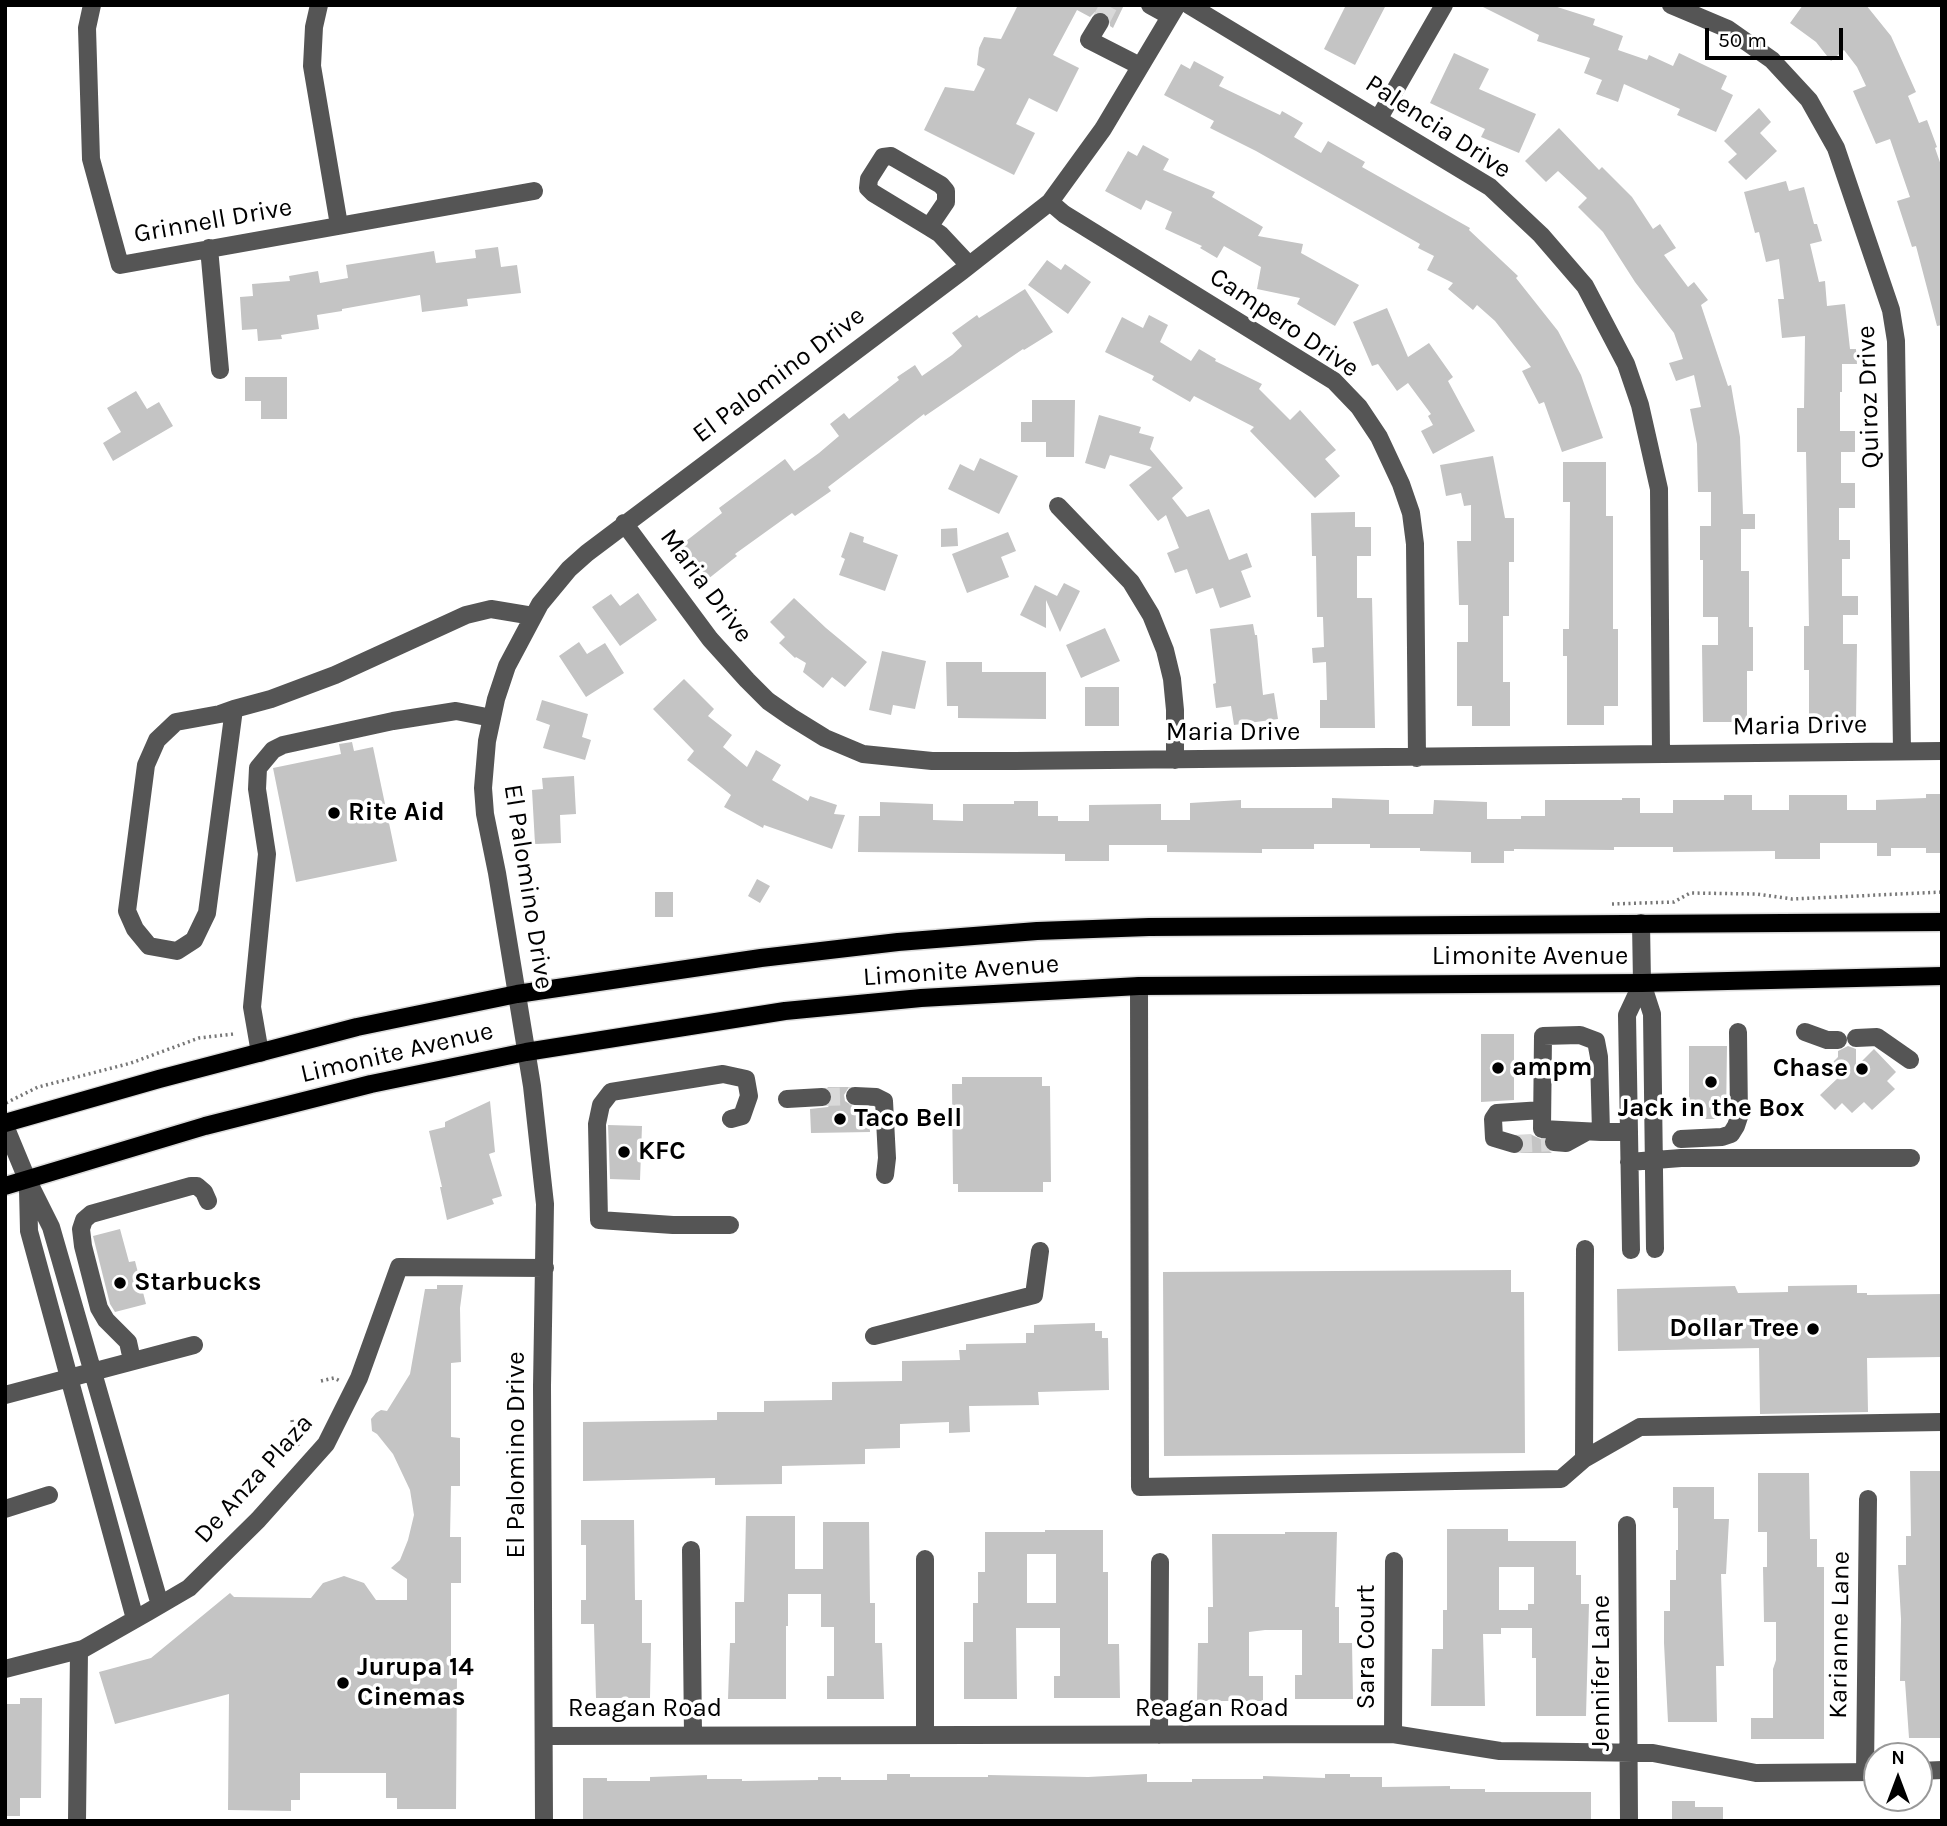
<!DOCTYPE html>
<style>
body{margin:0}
#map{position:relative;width:1947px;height:1826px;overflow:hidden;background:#fff;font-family:Karla,sans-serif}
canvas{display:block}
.frame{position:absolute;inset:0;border:7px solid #000;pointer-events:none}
.north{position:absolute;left:1863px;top:1742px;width:70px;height:70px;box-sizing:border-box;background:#fff;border:2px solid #999;border-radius:50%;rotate:0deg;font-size:19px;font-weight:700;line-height:28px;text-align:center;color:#000}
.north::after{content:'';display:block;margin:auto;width:24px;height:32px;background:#000;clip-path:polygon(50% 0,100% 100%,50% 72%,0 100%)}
.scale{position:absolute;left:1705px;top:28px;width:138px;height:32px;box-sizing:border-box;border:4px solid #000;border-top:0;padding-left:9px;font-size:21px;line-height:24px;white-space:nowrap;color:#000;-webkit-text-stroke:5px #fff;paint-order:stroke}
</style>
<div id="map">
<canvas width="1947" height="1826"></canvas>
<div class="frame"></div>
<div class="north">N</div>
<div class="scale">50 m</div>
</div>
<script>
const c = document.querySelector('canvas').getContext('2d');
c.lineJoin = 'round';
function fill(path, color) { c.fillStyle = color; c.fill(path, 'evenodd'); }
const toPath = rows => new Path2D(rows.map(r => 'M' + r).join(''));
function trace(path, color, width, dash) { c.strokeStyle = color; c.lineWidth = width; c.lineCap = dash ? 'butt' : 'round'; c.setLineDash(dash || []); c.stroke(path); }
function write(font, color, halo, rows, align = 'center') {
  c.font = font + ' Karla,sans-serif'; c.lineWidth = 7; c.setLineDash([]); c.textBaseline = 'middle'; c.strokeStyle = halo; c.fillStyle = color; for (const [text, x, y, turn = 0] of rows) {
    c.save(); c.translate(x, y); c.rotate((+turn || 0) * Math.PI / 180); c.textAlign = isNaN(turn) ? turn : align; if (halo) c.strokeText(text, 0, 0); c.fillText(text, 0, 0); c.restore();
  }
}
fill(toPath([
 [1018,5,1124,5,1113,28,1110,26,1110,17,1105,12,1095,12,1090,17,1077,10,1053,55,1079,68,1057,112,1029,98,1016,124,1035,133,1014,175,924,130,945,87,974,91,985,69,977,65,979,48,984,37,1001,39],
 [1346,5,1386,5,1355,65,1324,49],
 [1479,5,1551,5,1595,19,1593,25,1623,36,1618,50,1647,60,1649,55,1673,66,1679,53,1727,76,1721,89,1733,95,1716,132,1677,115,1680,109,1624,84,1618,102,1596,94,1602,80,1584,73,1590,58,1537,41,1539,35],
 [1803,5,1866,5,1891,36,1916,92,1908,96,1919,123,1927,120,1937,147,1935,148,1942,168,1942,325,1937,326,1916,246,1912,247,1897,201,1910,197,1890,139,1876,144,1853,91,1866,86,1857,67,1844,50,1831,61,1816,42,1790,23],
 [1454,53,1489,69,1479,89,1536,114,1519,153,1481,137,1485,129,1430,103],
 [1194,61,1224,77,1219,86,1280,115,1282,111,1303,123,1294,137,1321,153,1328,141,1365,162,1362,167,1470,228,1469,230,1518,276,1516,278,1558,331,1581,375,1603,438,1562,452,1544,402,1539,404,1522,371,1531,367,1495,321,1477,305,1473,310,1448,289,1453,283,1427,270,1434,256,1418,248,1420,244,1256,151,1210,128,1214,121,1164,95,1181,64,1190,69],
 [1759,108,1771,122,1760,133,1777,151,1746,180,1728,162,1737,154,1724,141],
 [1559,128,1599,170,1602,167,1632,197,1653,229,1660,224,1676,248,1664,255,1688,287,1694,282,1708,300,1701,305,1728,386,1731,385,1740,437,1743,514,1755,514,1755,529,1741,529,1741,571,1749,571,1749,627,1753,627,1753,671,1747,671,1747,722,1703,722,1702,645,1718,645,1718,617,1703,617,1703,560,1700,560,1700,526,1711,526,1711,492,1698,492,1697,444,1690,409,1701,407,1694,375,1676,381,1669,363,1683,359,1674,333,1635,282,1603,232,1578,207,1587,198,1558,171,1546,182,1525,161],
 [1143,145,1169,159,1163,170,1215,192,1212,197,1263,227,1258,236,1303,244,1301,253,1359,285,1335,326,1297,304,1300,298,1257,289,1261,267,1224,246,1217,258,1200,248,1202,246,1165,229,1172,212,1146,200,1141,210,1105,191,1128,151,1137,156],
 [1786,181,1789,191,1804,187,1814,224,1817,224,1822,241,1810,244,1819,282,1825,281,1827,306,1845,304,1850,349,1856,349,1857,364,1842,364,1842,392,1840,392,1840,431,1855,431,1855,452,1841,452,1841,483,1855,483,1855,508,1839,508,1839,540,1850,540,1850,559,1842,559,1842,596,1858,596,1858,615,1843,615,1843,644,1857,644,1856,720,1809,720,1809,670,1804,670,1804,626,1809,626,1806,452,1797,452,1797,408,1804,408,1805,336,1782,338,1778,299,1784,299,1779,259,1766,262,1759,232,1755,233,1744,192],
 [498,247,501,267,517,265,521,293,467,299,468,306,422,312,420,295,342,309,342,311,317,315,319,329,281,335,282,339,258,341,257,329,242,330,240,297,253,296,252,284,290,281,289,276,318,271,320,283,348,278,346,265,434,251,436,263,476,258,475,250],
 [1047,260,1061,270,1065,264,1091,282,1068,314,1028,285],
 [1025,289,1053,332,1024,350,1023,349,925,416,924,414,828,487,831,491,795,516,792,513,735,554,737,556,708,579,681,545,722,513,719,508,785,459,794,471,819,453,839,436,830,424,844,413,849,419,899,380,897,377,915,365,922,376,952,355,962,346,952,333,977,315,979,318],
 [1387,308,1408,357,1429,343,1453,377,1448,381,1475,431,1433,454,1421,431,1433,425,1428,416,1431,414,1408,383,1397,391,1378,364,1372,366,1353,322],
 [1149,315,1168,325,1160,342,1191,361,1199,349,1216,359,1215,361,1262,384,1259,389,1290,420,1300,410,1336,450,1325,459,1340,476,1315,498,1250,431,1254,427,1194,396,1190,402,1152,380,1154,376,1105,352,1122,317,1143,328],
 [245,377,287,377,287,419,261,419,261,401,245,401],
 [136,391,147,409,159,402,173,426,113,461,103,443,121,432,107,408],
 [1032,400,1075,400,1074,457,1046,457,1046,442,1021,442,1021,422,1032,422],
 [1099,415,1141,427,1139,433,1154,437,1150,449,1183,488,1172,498,1187,517,1209,509,1229,560,1247,553,1252,567,1241,571,1251,597,1220,608,1213,588,1196,594,1187,569,1175,573,1167,553,1179,548,1166,515,1158,521,1129,485,1152,467,1110,455,1105,469,1085,463],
 [1493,456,1505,518,1514,518,1514,562,1509,562,1509,616,1503,616,1503,682,1510,682,1510,726,1472,726,1472,706,1457,706,1457,642,1468,642,1468,605,1459,605,1457,541,1471,541,1471,505,1464,506,1461,493,1446,496,1440,465],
 [980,458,1018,476,999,514,948,489,960,464,974,471],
 [1563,462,1606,462,1606,516,1613,516,1613,629,1618,629,1618,706,1604,706,1604,725,1567,725,1567,656,1563,656,1563,629,1569,629,1570,502,1563,502],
 [1355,512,1355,527,1371,527,1371,556,1357,556,1357,598,1372,598,1375,728,1320,728,1320,700,1327,700,1326,662,1313,663,1312,648,1324,647,1323,617,1317,617,1316,556,1312,556,1311,513],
 [957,528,958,546,941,547,941,529],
 [850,532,864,537,863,542,898,555,885,591,839,575,845,559,841,557],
 [1008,532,1016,551,1001,557,1009,577,967,593,952,554],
 [1064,583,1080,591,1060,632,1046,600,1046,628,1020,615,1035,585,1057,596],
 [638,593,657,620,620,646,592,607,611,594,620,606],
 [794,598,826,628,867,662,845,687,832,677,823,688,803,672,806,663,796,657,795,658,779,643,785,637,770,622],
 [1253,624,1255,635,1257,635,1263,695,1274,693,1278,719,1234,725,1231,706,1216,708,1213,684,1216,683,1210,629],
 [1105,628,1120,661,1081,678,1066,645],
 [579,642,587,654,605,643,624,673,586,697,559,656],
 [882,651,926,661,915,709,893,705,891,715,869,710],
 [946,662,982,662,982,672,1046,672,1046,719,958,718,958,706,947,706],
 [684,679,714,709,708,716,732,735,723,747,747,767,756,750,781,765,772,780,808,801,810,796,837,805,834,814,845,815,832,849,764,825,763,828,724,807,731,795,687,760,694,751,653,709],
 [1085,687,1119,687,1119,726,1085,726],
 [542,700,588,714,582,737,591,740,585,760,543,748,550,725,536,720],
 [352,742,354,751,373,747,397,861,296,882,273,768,341,754,339,744],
 [574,776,576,814,560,815,561,843,535,844,532,790,543,789,542,778],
 [1926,794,1942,794,1942,853,1926,853,1926,848,1891,848,1891,856,1877,856,1877,843,1820,843,1820,859,1775,859,1775,851,1673,852,1673,847,1614,847,1614,850,1514,849,1514,851,1504,851,1504,863,1471,863,1471,852,1420,851,1420,848,1370,848,1370,844,1314,844,1314,849,1262,849,1262,853,1167,852,1167,845,1109,845,1109,861,1065,861,1065,854,858,852,859,816,880,816,880,802,933,804,933,820,963,821,963,804,1014,804,1014,801,1038,801,1038,816,1058,816,1058,821,1089,821,1089,805,1161,804,1161,820,1190,820,1190,803,1241,800,1241,808,1332,808,1332,798,1389,800,1389,814,1433,814,1434,800,1487,802,1487,819,1521,819,1521,816,1545,816,1545,800,1622,800,1622,798,1640,798,1640,813,1673,813,1673,800,1724,800,1724,795,1752,795,1752,810,1789,810,1789,795,1847,795,1847,810,1876,810,1876,800,1926,798],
 [757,879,770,886,760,903,748,896],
 [655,892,673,892,673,917,655,917],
 [1481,1034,1514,1034,1514,1100,1481,1102],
 [1689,1046,1727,1046,1726,1119,1689,1119],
 [1848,1046,1856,1049,1856,1067,1874,1049,1896,1072,1887,1081,1895,1089,1872,1110,1864,1102,1852,1113,1842,1103,1835,1110,1820,1095,1839,1077,1829,1066,1838,1057,1838,1051],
 [962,1077,1042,1077,1042,1086,1050,1086,1051,1182,1043,1182,1043,1192,958,1192,958,1184,953,1184,952,1084,962,1084],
 [827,1087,849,1087,844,1095,845,1101,854,1107,869,1108,870,1132,811,1133,810,1109,828,1107,832,1101,832,1091],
 [490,1101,495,1152,489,1154,502,1196,492,1199,494,1204,447,1220,440,1187,442,1187,429,1131,445,1127,445,1122],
 [608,1125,642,1126,640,1180,610,1179],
 [1520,1135,1532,1135,1543,1140,1544,1147,1552,1153,1520,1153,1525,1148,1525,1142],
 [120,1229,129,1262,135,1261,146,1304,115,1312,110,1304,93,1236],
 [1511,1270,1511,1292,1524,1292,1525,1453,1164,1456,1163,1272],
 [437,1285,463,1285,460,1308,461,1362,451,1363,451,1437,460,1438,460,1486,451,1486,450,1537,461,1537,461,1583,451,1583,451,1672,457,1672,456,1809,397,1809,397,1798,386,1798,386,1773,300,1773,300,1800,291,1800,291,1811,228,1810,229,1694,115,1724,99,1672,151,1658,230,1593,234,1597,311,1598,323,1583,344,1576,364,1583,376,1600,407,1600,407,1579,391,1568,400,1560,408,1540,414,1515,410,1490,393,1454,377,1434,372,1431,371,1419,376,1413,381,1410,387,1411,410,1374,425,1289,437,1289],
 [1857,1285,1857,1293,1867,1293,1867,1295,1942,1294,1942,1357,1867,1358,1868,1412,1760,1414,1759,1348,1618,1351,1617,1289,1735,1286,1738,1293,1788,1292,1788,1286],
 [1095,1323,1095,1331,1102,1331,1102,1338,1108,1338,1109,1390,1038,1392,1039,1405,969,1406,970,1432,949,1433,949,1422,900,1424,900,1448,865,1449,865,1464,782,1466,782,1484,715,1485,715,1478,583,1481,583,1422,717,1420,717,1412,764,1412,764,1401,832,1400,832,1382,902,1381,902,1361,960,1360,959,1350,966,1350,966,1344,1026,1343,1026,1333,1034,1333,1034,1325],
 [1910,1471,1942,1471,1942,1738,1909,1738,1905,1681,1900,1681,1901,1619,1898,1565,1906,1565,1906,1536,1911,1536],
 [1758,1473,1809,1473,1810,1539,1817,1539,1817,1567,1824,1567,1824,1739,1751,1739,1751,1718,1773,1718,1773,1669,1776,1660,1776,1622,1764,1622,1763,1567,1767,1567,1767,1532,1758,1532],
 [1673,1487,1714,1487,1714,1519,1729,1519,1726,1574,1721,1574,1724,1666,1716,1666,1717,1722,1668,1722,1664,1643,1664,1611,1670,1611,1670,1580,1676,1580,1676,1550,1678,1550,1678,1508,1673,1508],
 [746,1516,795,1516,795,1569,823,1569,823,1522,869,1522,870,1603,875,1603,875,1643,882,1643,884,1699,827,1699,827,1676,834,1676,834,1627,821,1627,821,1594,788,1594,788,1626,786,1626,786,1699,728,1699,730,1643,735,1643,735,1602,744,1602],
 [581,1520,634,1520,635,1600,642,1600,642,1643,651,1643,650,1698,596,1698,594,1624,581,1624,581,1600,586,1600,586,1545,581,1545],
 [1447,1529,1508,1529,1508,1541,1576,1541,1576,1575,1581,1575,1581,1604,1589,1604,1586,1716,1536,1716,1536,1658,1532,1658,1532,1628,1501,1628,1501,1634,1483,1634,1485,1706,1431,1706,1432,1649,1443,1649,1443,1610,1447,1610],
 [1499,1567,1534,1567,1534,1604,1528,1604,1528,1610,1499,1610],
 [1045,1530,1103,1530,1103,1572,1108,1572,1108,1644,1119,1644,1120,1698,1054,1698,1054,1676,1060,1676,1060,1628,1016,1628,1017,1699,964,1699,964,1642,973,1642,973,1603,978,1603,978,1572,985,1572,985,1532,1045,1532],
 [1027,1554,1056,1554,1056,1603,1027,1603],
 [1285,1532,1337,1532,1335,1607,1339,1607,1339,1643,1352,1643,1353,1699,1295,1699,1295,1675,1302,1675,1302,1630,1265,1630,1249,1632,1249,1676,1263,1676,1263,1701,1197,1701,1198,1643,1208,1643,1208,1607,1213,1607,1212,1534,1285,1534],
 [20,1698,42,1698,41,1798,20,1798,20,1816,5,1816,5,1704,20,1704],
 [887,1774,910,1774,910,1777,988,1777,988,1775,1088,1777,1147,1774,1147,1782,1192,1782,1192,1779,1263,1779,1263,1776,1325,1778,1325,1774,1350,1774,1350,1777,1382,1777,1382,1787,1450,1786,1450,1789,1485,1789,1485,1792,1591,1792,1591,1821,583,1821,583,1778,607,1778,607,1781,650,1781,650,1777,707,1775,707,1779,742,1779,742,1781,818,1780,818,1777,841,1777,841,1780,887,1780],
 [1672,1801,1695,1801,1695,1807,1723,1807,1723,1821,1672,1821]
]), '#c4c4c4');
trace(toPath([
 [1100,22,1109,5],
 [822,1097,855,1096],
 [1514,1144,1554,1142]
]), '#d9d9d9', 18, [18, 9]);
const major = toPath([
 [5,1123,159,1079,357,1027,517,994,761,958,898,942,1037,931,1149,927,1942,922],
 [5,1186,205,1126,371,1084,526,1052,785,1011,921,998,1139,986,1642,983,1942,976]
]);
trace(major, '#dbdbdb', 21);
trace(toPath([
 [1612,904,1674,902,1690,893,1757,894,1792,899,1942,892],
 [6,1103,38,1087,131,1063,199,1038,234,1034],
 [321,1381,334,1378,340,1381],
 [292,1420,295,1445,301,1444]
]), '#777', 3.5, [2, 3.5]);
trace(toPath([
 [92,5,87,28,91,159,120,265,534,191],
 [319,5,314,27,312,66,339,225],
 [1150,5,1170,16],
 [1189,5,1490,187,1541,235,1585,286,1626,364,1640,405,1659,489,1661,754],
 [1671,5,1728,29,1772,60,1809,100,1836,148,1891,310,1896,341,1902,751],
 [1100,22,1089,40,1140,66],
 [1379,118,1444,5],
 [1050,202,1064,214,1334,381,1359,407,1379,437,1401,484,1411,513,1415,544,1417,758],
 [929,227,946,202,946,191,941,185,891,156,883,157,869,179,868,188,873,193,929,227,940,234,969,265],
 [209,248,220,370],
 [1058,506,1131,582,1151,615,1165,650,1172,679,1175,710,1175,760],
 [624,523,710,639,747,680,768,701,791,717,825,738,863,754,932,761,1015,761,1942,751],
 [234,709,207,913,194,940,177,951,149,946,135,929,127,911,146,765,157,740,176,722,220,714,234,709,271,699,335,675,466,615,491,609,533,616],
 [1641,923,1642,983,1652,1014,1655,1249],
 [1139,986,1140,1487,1561,1479,1584,1459,1585,1249],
 [1805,1032,1827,1040,1838,1040],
 [1856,1038,1877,1037,1910,1060],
 [260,1053,252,1007,267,854,257,789,258,768,273,750,283,745,393,721,456,711,492,718],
 [855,1096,876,1097,884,1101,887,1158,885,1175],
 [787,1099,822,1097],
 [5,1126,27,1179,51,1227,160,1605],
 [1601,1132,1542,1129,1543,1036,1580,1035,1596,1041,1599,1057,1601,1132,1629,1132],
 [1681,1139,1722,1137,1731,1134,1736,1126,1739,1117,1738,1032],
 [1554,1142,1566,1143,1586,1132],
 [1514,1144,1494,1138,1493,1119,1497,1113,1542,1110],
 [1629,1162,1681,1158,1911,1158],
 [28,1189,29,1231,135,1619],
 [730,1225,673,1225,599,1220,597,1124,601,1105,611,1092,723,1074,746,1079,749,1096,742,1116,731,1119],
 [1631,1250,1627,1015,1642,983],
 [874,1336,1034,1295,1040,1251],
 [132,1360,128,1342,106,1320,99,1308,83,1246,81,1229,84,1220,91,1214,191,1186,197,1186,204,1192,208,1201],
 [5,1395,194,1345],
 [1584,1459,1640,1427,1942,1422],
 [5,1509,49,1495],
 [1627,1525,1629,1821],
 [691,1550,693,1735],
 [5,1669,83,1649,148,1612,189,1588,258,1520,326,1444,359,1378,399,1267,545,1268],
 [1393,1734,1394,1561],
 [925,1735,925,1559],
 [1159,1735,1160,1562],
 [544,1736,1393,1734,1500,1751,1653,1753,1756,1773,1877,1772],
 [1919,1771,1942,1770],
 [1865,1772,1868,1499],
 [77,1821,79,1651],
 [544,1821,542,1386,545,1204,532,1086,497,873,485,814,483,788,487,741,496,699,507,666,540,604,569,569,587,553,962,271,1050,202,1103,129,1177,5]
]), '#555', 18);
trace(major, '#000', 18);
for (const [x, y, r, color] of [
 [334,813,7,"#000"],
 [1498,1068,7,"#000"],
 [1862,1069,7,"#000"],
 [1711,1082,7,"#000"],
 [840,1119,7,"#000"],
 [624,1152,7,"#000"],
 [120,1283,7,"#000"],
 [1813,1329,7,"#000"],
 [343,1683,7,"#000"]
]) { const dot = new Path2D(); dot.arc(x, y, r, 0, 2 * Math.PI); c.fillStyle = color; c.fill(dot); trace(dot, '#fff', 2.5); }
write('26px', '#000', '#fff', [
 ["Palencia Drive",1438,127,33],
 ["Grinnell Drive",213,221,-10],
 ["Campero Drive",1284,323,34],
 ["El Palomino Drive",779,375,-37],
 ["Quiroz Drive",1869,397,-92],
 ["Maria Drive",706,586,53],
 ["Maria Drive",1800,726,-1],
 ["Maria Drive",1233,733],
 ["El Palomino Drive",528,887,81],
 ["Limonite Avenue",1530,957],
 ["Limonite Avenue",961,971,-4],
 ["Limonite Avenue",397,1053,-13],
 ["El Palomino Drive",517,1455,-90],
 ["De Anza Plaza",254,1479,-48],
 ["Karianne Lane",1840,1635,-89],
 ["Sara Court",1367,1647,-90],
 ["Jennifer Lane",1602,1673,-90],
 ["Reagan Road",645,1709],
 ["Reagan Road",1212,1709]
]);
write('bold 26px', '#000', '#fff', [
 ["Rite Aid",348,813],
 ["ampm",1512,1068],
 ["Chase",1848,1069,"right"],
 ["Jack in the Box",1711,1109,"center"],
 ["Taco Bell",854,1119],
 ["KFC",638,1152],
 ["Starbucks",134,1283],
 ["Dollar Tree",1799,1329,"right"],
 ["Jurupa 14",357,1668],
 ["Cinemas",357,1698]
], 'left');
</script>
